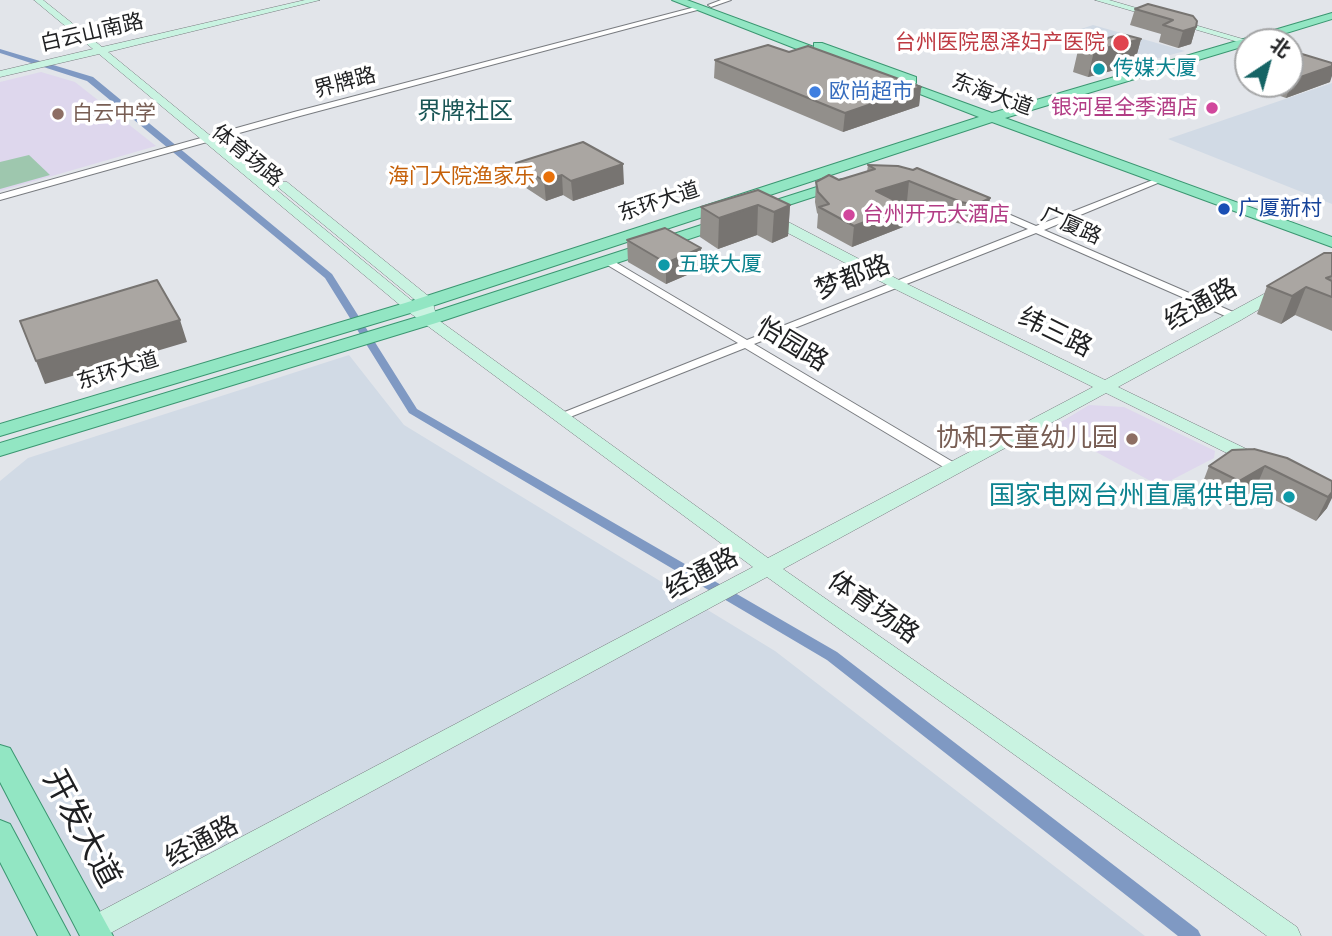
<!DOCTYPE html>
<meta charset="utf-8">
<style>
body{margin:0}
#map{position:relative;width:1332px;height:936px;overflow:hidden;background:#e2e5ea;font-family:"Zilla Slab","Noto Sans SC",serif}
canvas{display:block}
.north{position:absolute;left:1234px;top:28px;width:70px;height:70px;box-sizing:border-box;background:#fff;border:2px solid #a5a6a7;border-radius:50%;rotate:36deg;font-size:19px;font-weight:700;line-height:28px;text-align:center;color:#1f2022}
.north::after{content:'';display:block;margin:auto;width:24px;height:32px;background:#156465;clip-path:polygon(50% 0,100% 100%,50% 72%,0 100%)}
</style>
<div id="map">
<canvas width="1332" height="936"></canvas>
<div class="north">北</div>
</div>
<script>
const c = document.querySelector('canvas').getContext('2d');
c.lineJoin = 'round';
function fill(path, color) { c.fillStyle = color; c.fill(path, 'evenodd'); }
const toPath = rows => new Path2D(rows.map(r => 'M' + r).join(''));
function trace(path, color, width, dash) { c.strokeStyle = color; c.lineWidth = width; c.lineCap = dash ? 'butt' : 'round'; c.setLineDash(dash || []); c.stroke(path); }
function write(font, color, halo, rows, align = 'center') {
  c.font = font + ' "Zilla Slab","Noto Sans SC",serif'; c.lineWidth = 7; c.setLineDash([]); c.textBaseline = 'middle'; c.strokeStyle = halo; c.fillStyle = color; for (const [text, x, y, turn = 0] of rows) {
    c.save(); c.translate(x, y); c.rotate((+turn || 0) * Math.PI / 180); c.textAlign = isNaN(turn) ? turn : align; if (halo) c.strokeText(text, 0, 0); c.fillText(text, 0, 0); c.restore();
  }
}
fill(toPath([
 [1093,25,1185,51,1144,62,1063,35],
 [1332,83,1332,204,1168,139],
 [349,355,404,425,775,651,1145,936,0,936,0,481,28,458]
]), '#d1dae5');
fill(toPath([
 [41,72,75,82,156,146,0,191,0,82],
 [1089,405,1124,407,1215,451,1214,458,1160,486,1051,428]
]), '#ded7ed');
fill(toPath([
 [29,155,50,175,0,189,0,162]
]), '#9ec7ae');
fill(toPath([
 [0,49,93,77,332,274,417,409,837,652,1198,930,1201,936,1178,936,827,660,409,413,325,278,87,81,0,53,0,49]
]), '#7f99c3');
const street = toPath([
 [721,0,731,0,711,7,708,5,721,0],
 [699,6,701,9,300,116,0,200,0,194,294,112,699,6],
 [1158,178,1165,180,1044,230,1240,315,1240,319,1232,319,1036,233,754,344,958,465,960,468,958,471,950,471,745,348,565,419,561,420,555,417,557,415,738,343,604,263,604,259,610,259,747,340,1028,229,970,204,970,200,976,200,1036,226,1158,178]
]);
const secondary = toPath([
 [34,0,43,0,102,47,305,0,320,0,108,52,416,304,421,307,420,304,279,188,279,182,287,182,432,299,437,319,768,558,1093,387,893,288,763,220,763,214,773,214,903,282,1105,380,1275,288,1285,288,1285,294,1241,320,1118,387,1263,457,1266,461,1263,465,1251,465,1106,393,783,569,1297,927,1301,936,1267,936,767,577,105,936,83,936,80,929,84,920,753,567,406,310,99,54,0,77,0,71,93,49,34,0],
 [1095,0,1109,0,1253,42,1245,44,1095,0],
 [1290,52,1332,66,1332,72,1290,58,1290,52]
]);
const primary = toPath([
 [672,0,687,0,814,47,814,43,822,43,916,77,916,83,910,83,992,113,1332,13,1332,19,1257,42,1248,42,1248,45,1005,118,1332,237,1332,247,992,122,417,311,0,436,0,424,405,303,979,117,889,82,898,79,833,55,833,60,825,60,672,0],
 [842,179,847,180,849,183,847,186,761,214,756,216,748,211,751,208,842,179],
 [726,217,734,222,731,225,436,323,0,456,0,443,424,315,726,217],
 [0,745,10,748,113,936,80,936,0,782,0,745],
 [0,820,10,824,70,936,38,936,0,862,0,820]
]);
trace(street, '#797c80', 2);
trace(secondary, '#797c80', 1);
trace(primary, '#3b9671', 2);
fill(street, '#fff');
fill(secondary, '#c9f3e1');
fill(primary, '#92e6c3');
fill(toPath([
 [1135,9,1196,27,1191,44,1178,48,1159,42,1161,34,1130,25],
 [1141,39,1134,65,1088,77,1073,72,1079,46],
 [789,52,921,87,919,106,843,132,714,78,715,60],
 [1290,58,1330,82,1286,98,1252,86,1253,84,1290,84],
 [516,163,624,184,573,201,563,195,546,201,517,182],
 [868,165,990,198,986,218,972,226,957,223,907,201,900,203,903,227,852,247,817,228,818,214,817,213,815,202,816,182,839,180,867,172],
 [758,190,790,205,788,236,772,243,757,235,718,249,700,237,701,207],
 [627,240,701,269,666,284,628,262],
 [1332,253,1332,331,1295,315,1281,324,1257,314,1267,286],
 [1254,449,1332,481,1327,508,1316,521,1255,490,1230,505,1200,490,1209,466]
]), '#928f8b');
fill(toPath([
 [1196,27,1191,44,1178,48,1183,31],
 [1141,39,1134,65,1088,77,1094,51],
 [1332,66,1332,76,1330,82,1286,98,1292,80],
 [921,87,919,106,843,132,845,113],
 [623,164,624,184,573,201,571,181],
 [562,175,563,195,546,201,544,181],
 [909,181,907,201,873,212,876,191],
 [990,198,986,218,972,226,976,205],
 [758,205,757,235,718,249,719,218],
 [790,205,788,236,772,243,774,212],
 [906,206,903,227,852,247,854,226],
 [701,248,701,269,666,284,666,263],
 [1306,287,1295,315,1281,324,1292,296],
 [180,320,187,342,45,384,36,361],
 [1265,466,1255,490,1230,505,1239,481],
 [1332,492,1332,498,1327,508,1316,521,1328,497]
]), '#777471');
const building = toPath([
 [1148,4,1193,16,1197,21,1196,27,1183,31,1163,25,1173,20,1135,9,1148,4],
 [1122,34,1141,39,1094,51,1079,46,1122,34],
 [768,45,789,52,808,46,921,87,845,113,715,60,768,45],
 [1302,54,1332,63,1332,66,1292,80,1290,79,1290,58,1302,54],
 [583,142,623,164,571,181,562,175,544,181,516,163,583,142],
 [868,165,898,166,913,170,917,168,990,198,976,205,961,202,909,181,876,191,906,206,854,226,819,207,829,204,818,192,816,182,829,175,839,180,875,169,868,165],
 [758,190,790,205,774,212,758,205,719,218,701,207,758,190],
 [665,228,701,248,666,263,627,240,665,228],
 [1324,253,1332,253,1332,276,1326,278,1332,281,1332,297,1306,287,1292,296,1267,286,1324,253],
 [157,280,180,320,36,361,20,321,157,280],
 [1254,449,1287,458,1332,481,1332,492,1328,497,1265,466,1239,481,1209,466,1232,450,1254,449]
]);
fill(building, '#aaa6a2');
trace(building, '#777471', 2);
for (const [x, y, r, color] of [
 [1121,43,9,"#e0444e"],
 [1099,69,7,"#0f9aa8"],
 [815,92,7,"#3f7fe0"],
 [1212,108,7,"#d1479c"],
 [58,114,7,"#8d6e63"],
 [549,177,7,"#e8710a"],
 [1224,209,7,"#1a4fb4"],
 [849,215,7,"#d1479c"],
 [664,265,7,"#0f9aa8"],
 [1132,439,7,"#8d6e63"],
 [1289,497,7,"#0f9aa8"]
]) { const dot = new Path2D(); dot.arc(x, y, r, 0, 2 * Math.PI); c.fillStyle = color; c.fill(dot); trace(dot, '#fff', 2.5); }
write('21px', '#1f2022', '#fff', [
 ["白云山南路",92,33,-13],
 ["界牌路",345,83,-15],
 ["东海大道",992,95,20],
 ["体育场路",247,156,39],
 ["东环大道",659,202,-18],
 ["广厦路",1071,226,24],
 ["东环大道",118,371,-17]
]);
write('21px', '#be3a42', '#fff', [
 ["台州医院恩泽妇产医院",1105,43]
], 'right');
write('21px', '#0d838f', '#fff', [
 ["传媒大厦",1113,69],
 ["五联大厦",678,265]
], 'left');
write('21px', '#366cbe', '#fff', [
 ["欧尚超市",829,92]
], 'left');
write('21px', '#b23c85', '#fff', [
 ["银河星全季酒店",1198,108],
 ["台州开元大酒店",863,215,"left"]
], 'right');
write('21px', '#785e54', '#fff', [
 ["白云中学",72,114]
], 'left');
write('21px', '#c56008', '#fff', [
 ["海门大院渔家乐",535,177]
], 'right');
write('21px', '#164399', '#fff', [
 ["广厦新村",1238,209]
], 'left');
write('24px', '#195555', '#fff', [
 ["界牌社区",465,112]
]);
write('26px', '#1f2022', '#fff', [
 ["梦都路",853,278,-21],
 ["经通路",1201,305,-29],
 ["纬三路",1055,333,26],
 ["怡园路",792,345,31],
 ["经通路",702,574,-28],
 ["体育场路",873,608,35],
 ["经通路",202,842,-28]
]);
write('26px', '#785e54', '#fff', [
 ["协和天童幼儿园",1118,439]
], 'right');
write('26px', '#0d838f', '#fff', [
 ["国家电网台州直属供电局",1275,497]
], 'right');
write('32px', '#1f2022', '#fff', [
 ["开发大道",81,829,62]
]);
</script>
